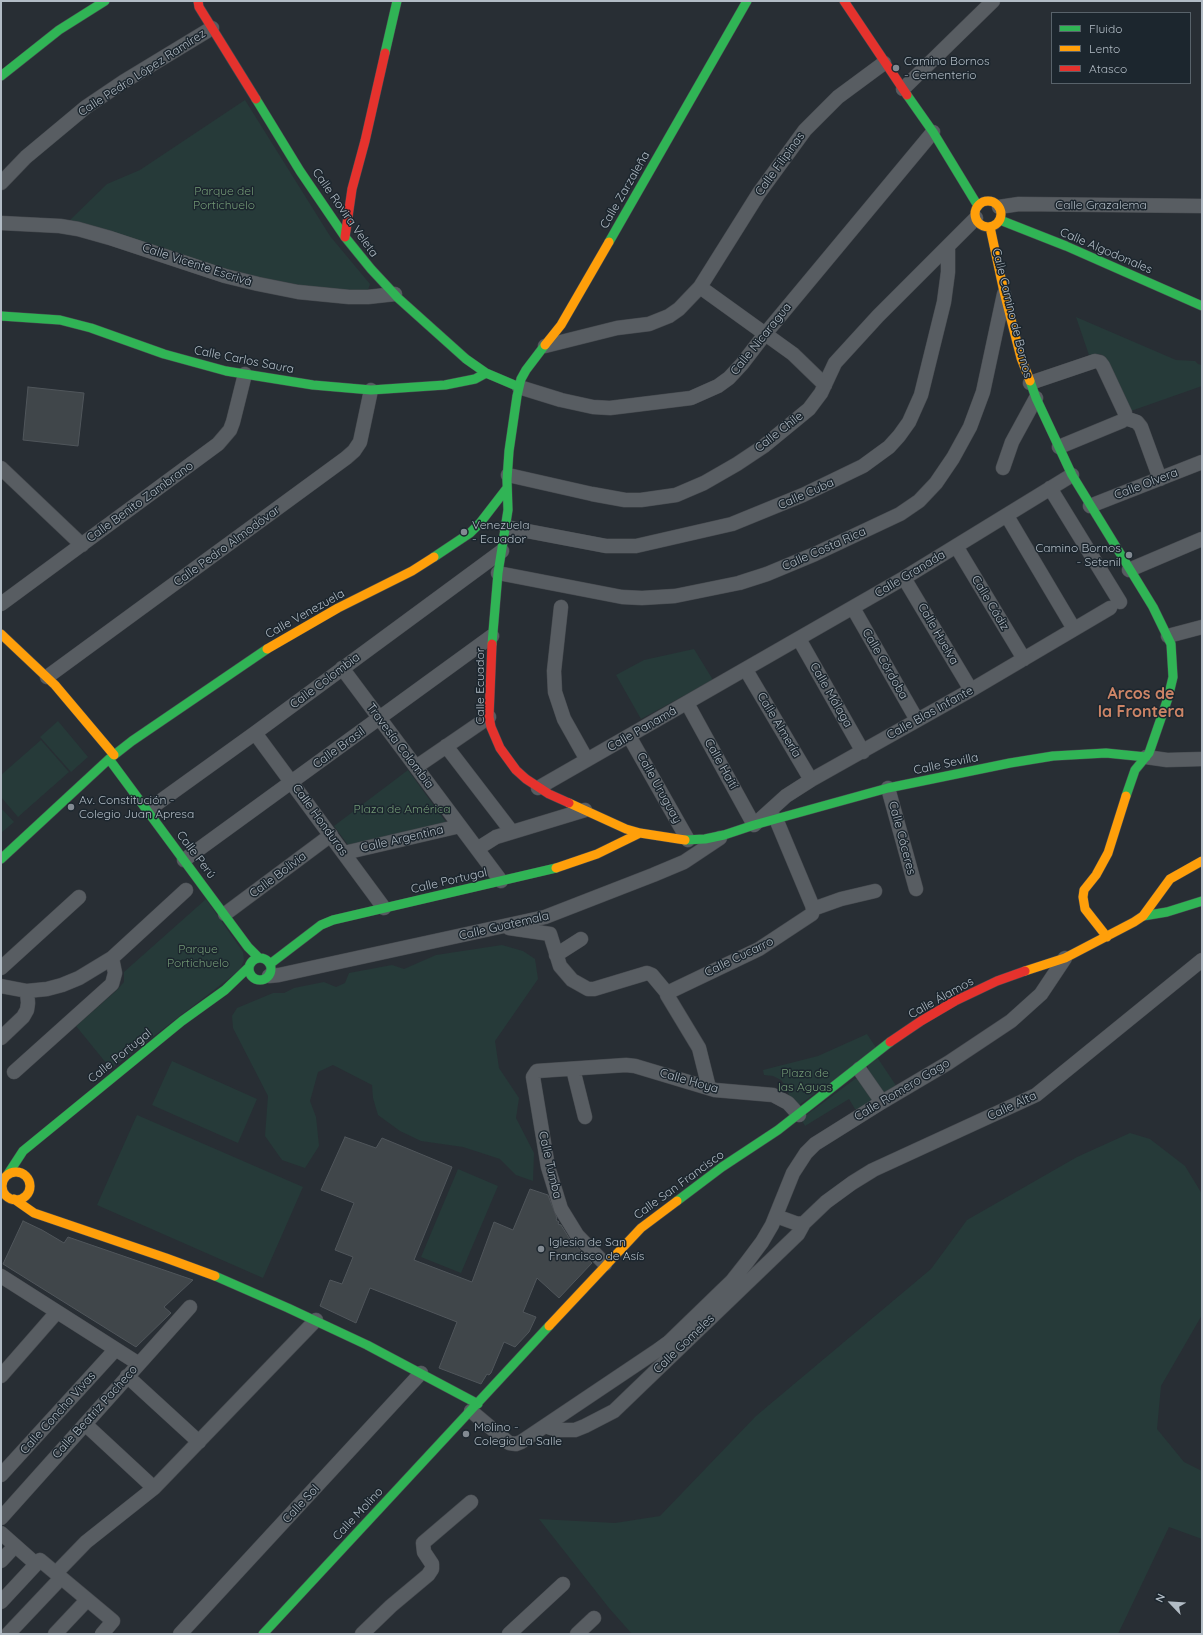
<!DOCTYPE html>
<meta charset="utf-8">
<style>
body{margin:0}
#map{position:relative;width:1203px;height:1635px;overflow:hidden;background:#282e34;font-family:Quicksand,sans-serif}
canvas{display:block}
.frame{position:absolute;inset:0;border:2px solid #b2bcc5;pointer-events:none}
.legend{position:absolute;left:1051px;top:12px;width:140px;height:72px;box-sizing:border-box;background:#1c262e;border:1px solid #58626a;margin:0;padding:5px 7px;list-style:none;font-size:12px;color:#b2bcc5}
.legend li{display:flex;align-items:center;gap:8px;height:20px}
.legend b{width:20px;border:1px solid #58626a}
.north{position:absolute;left:1151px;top:1583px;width:40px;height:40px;-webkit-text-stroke:3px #1c262e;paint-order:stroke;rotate:295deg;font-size:11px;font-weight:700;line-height:16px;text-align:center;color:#b2bcc5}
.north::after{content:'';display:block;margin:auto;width:14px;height:18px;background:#b2bcc5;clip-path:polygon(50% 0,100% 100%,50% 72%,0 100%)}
</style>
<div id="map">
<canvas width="1203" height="1635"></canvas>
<div class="frame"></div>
<ul class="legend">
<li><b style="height:5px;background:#30b455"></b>Fluido</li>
<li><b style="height:5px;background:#ff9f0a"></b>Lento</li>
<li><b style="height:5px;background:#e5322d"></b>Atasco</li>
</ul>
<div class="north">N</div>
</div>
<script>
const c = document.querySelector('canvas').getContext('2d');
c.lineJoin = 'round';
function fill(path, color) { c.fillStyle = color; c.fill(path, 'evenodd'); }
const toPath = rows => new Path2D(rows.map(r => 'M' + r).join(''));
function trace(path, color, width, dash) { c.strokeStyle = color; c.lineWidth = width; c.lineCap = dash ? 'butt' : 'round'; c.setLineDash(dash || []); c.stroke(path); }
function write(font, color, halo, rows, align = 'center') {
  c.font = font + ' Quicksand,sans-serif'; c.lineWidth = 3; c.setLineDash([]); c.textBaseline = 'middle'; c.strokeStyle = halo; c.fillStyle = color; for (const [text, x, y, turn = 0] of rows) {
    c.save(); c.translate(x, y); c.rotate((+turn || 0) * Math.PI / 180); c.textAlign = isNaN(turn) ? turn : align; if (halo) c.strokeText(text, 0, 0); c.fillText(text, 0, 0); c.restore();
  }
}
fill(toPath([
 [245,100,330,236,370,284,368,290,361,292,315,288,225,271,68,222,107,184,140,170],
 [1076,317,1176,360,1195,361,1198,364,1202,365,1202,386,1128,412,1101,354,1089,355],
 [694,649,713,680,641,719,616,675,644,660],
 [58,721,88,757,71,772,40,737],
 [41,740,69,772,18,817,1,797,1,775],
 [408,770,448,825,351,849,334,826],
 [1,808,14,822,1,833],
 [206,899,243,952,244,960,240,970,111,1069,76,1026,116,991,124,982,124,972],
 [502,945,523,951,535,959,538,979,495,1041,499,1068,519,1098,516,1118,534,1153,533,1181,516,1175,500,1159,463,1147,421,1141,400,1131,378,1115,373,1098,372,1085,333,1065,318,1072,310,1101,316,1117,319,1146,305,1168,282,1160,265,1136,268,1096,233,1028,232,1016,237,1008,273,993,284,993,294,988,324,982,336,987,345,983,349,973,392,965,404,969,436,955],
 [867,1034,877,1049,799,1105,789,1097,788,1089,781,1080,773,1076,764,1075,763,1070,818,1056],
 [877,1057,897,1087,884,1095,868,1077,868,1064],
 [172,1061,257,1099,238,1143,152,1105],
 [855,1079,861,1079,872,1100,860,1110,855,1109,849,1099,805,1126,801,1119],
 [137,1115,303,1187,263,1278,97,1205],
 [1130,1133,1150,1139,1185,1166,1202,1194,1202,1315,1161,1386,1157,1429,1184,1462,1202,1471,1202,1539,1169,1527,1118,1634,632,1634,609,1608,539,1519,615,1523,660,1516,756,1416,931,1269,967,1220,1077,1157],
 [458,1169,498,1186,461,1273,421,1257]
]), '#263a39');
const building = toPath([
 [28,387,84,393,78,446,23,440,28,387],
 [345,1137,376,1148,382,1138,452,1167,414,1260,472,1282,494,1222,513,1230,530,1189,548,1195,557,1218,556,1220,559,1222,558,1224,561,1225,571,1241,592,1263,559,1298,537,1278,523,1312,536,1317,529,1332,515,1347,504,1342,491,1373,489,1375,487,1374,481,1384,439,1368,457,1322,370,1288,356,1323,320,1306,330,1280,342,1284,353,1257,335,1250,354,1203,321,1190,345,1137],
 [23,1221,42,1230,64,1243,68,1237,193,1280,164,1307,171,1313,136,1347,3,1264,23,1221]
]);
fill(building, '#40464a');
trace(building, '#50565b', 1);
const street = toPath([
 [903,89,993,1],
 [1,183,26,157,86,107,123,82,212,28],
 [999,207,1019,204,1202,206],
 [1,223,60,226,78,229,110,238,225,276,258,284,298,292,349,297,368,297,395,294],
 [700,287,793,354,825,385],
 [545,346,617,328,649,324,669,316,679,309,700,287,759,193,805,130,838,97,884,63],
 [1030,383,1095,361,1100,362,1103,366,1125,413,1125,418,1122,421,1059,447],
 [519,387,561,400,593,407,610,408,691,398,718,386,729,378,742,364,765,334,933,132],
 [1125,418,1137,422,1141,427,1160,479],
 [1,468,82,545],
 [1003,468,1012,442,1036,398],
 [508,475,592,494,625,500,641,500,676,495,704,483,737,464,764,446,809,409,821,393,835,363,878,316,976,218],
 [1050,488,1120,602],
 [1090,506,1202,462],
 [1007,516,1074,629],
 [506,527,606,546,636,546,732,524,803,495,863,466,889,447,899,436,909,422,921,395,944,302,948,272,948,246],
 [956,546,1024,659],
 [1129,570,1202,539],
 [498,573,622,597,642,598,675,596,739,583,767,574,815,554,900,514,919,501,936,483,953,458,970,427,983,392,1004,294],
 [904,578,971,690],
 [1,604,218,444,230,430,233,422,245,374],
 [561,607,554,671,555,692,564,719,587,760],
 [853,608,917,720],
 [1168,636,1202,627],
 [799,639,863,752],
 [342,668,501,881],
 [746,670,811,780],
 [47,677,346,458,354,451,360,442,371,390],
 [687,703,754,825,786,796,811,780,971,690,1110,608],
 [255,733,384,908],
 [629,736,688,840],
 [446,746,512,832],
 [1146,757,1167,760,1202,759],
 [416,767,489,717],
 [538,788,904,578,1072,475],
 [888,788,916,889],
 [148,810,255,733,502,551],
 [477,849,496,837,585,810],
 [344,853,460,826],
 [184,860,492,636],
 [813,909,841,899,875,891],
 [225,914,331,835],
 [509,928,550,934,560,966,572,980,588,989,594,989,647,973,652,975,667,993],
 [556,955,581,939],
 [1,968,79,897],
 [269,976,279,975,545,917,653,875,684,862,720,838],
 [1,986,27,991,47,989,62,985,79,978,112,958,186,890],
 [1,1038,23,1017,27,1010,28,1003,27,991],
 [573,1069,585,1117],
 [859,1069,882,1102],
 [14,1072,112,984,115,973,112,958],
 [709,1088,699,1048,667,995,667,993,759,949,812,914,813,909,812,905,776,819],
 [776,1216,798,1224,804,1223],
 [605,1264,577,1235,561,1209,548,1167,533,1077,537,1071,626,1065,635,1066,715,1090,773,1095,788,1103,799,1115],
 [1,1276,139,1364],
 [1,1376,57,1312],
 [127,1376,199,1442],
 [471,1411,509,1443,516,1444,521,1442,658,1350,669,1342,732,1281,747,1262,762,1242,772,1225,793,1173,806,1153,815,1144,882,1102,948,1063,1011,1021,1041,994,1065,958],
 [85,1424,154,1488],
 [545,1426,557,1430,575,1430,585,1426,614,1411,798,1234,804,1223,826,1202,852,1183,873,1170,1036,1095,1202,960],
 [1,1475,115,1350],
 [1,1518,190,1307],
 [1,1533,36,1564],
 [1,1561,15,1546],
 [56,1573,86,1542,154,1488,316,1320],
 [1,1602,40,1560,113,1621,102,1634],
 [8,1634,61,1578],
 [55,1634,87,1600],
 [180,1634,421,1373],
 [362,1634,391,1606,428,1575,432,1569,432,1564,424,1552,423,1543,471,1502],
 [509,1634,563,1584],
 [577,1634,594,1618]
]);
const fast = toPath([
 [385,53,397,1],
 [1,76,59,30,105,1],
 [907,95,933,132,978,206],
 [256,99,300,171,345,237,371,269,398,298,466,359,486,373,519,387],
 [1000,220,1066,246,1202,306],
 [609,242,747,1],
 [1,316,60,320,91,328,164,354,226,371,313,385,371,390,445,385,475,379,486,373],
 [1030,381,1036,398,1072,475,1153,607,1171,644,1173,677,1168,698,1149,753,1135,770,1126,796],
 [434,557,470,533,480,523,507,488],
 [492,644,498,573,508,510,507,480,509,451,517,396,521,379,526,370,545,345],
 [109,759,248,947,259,958],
 [685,840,705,839,724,835,754,825,888,788,1010,763,1053,756,1106,753,1146,757],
 [1,859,109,759,132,741,267,649],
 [1143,916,1167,912,1202,901],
 '249 969a11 11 0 1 1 22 0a11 11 0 1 1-22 0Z',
 [270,964,321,925,333,920,556,868],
 [8,1174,23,1151,182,1021,225,990,249,967],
 [677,1201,722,1167,778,1130,890,1042],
 [215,1276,288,1308,367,1345,478,1404],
 [263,1634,549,1326]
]);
const slow = toPath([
 '975 214a13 13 0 1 1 26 0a13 13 0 1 1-26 0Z',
 [990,227,1004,292,1021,358,1030,381],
 [545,345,561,325,609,242],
 [1,634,55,685,114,755],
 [267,649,338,608,412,571,434,557],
 [569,803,626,829,640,833,685,840],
 [556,868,597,854,640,833],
 [1107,937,1085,909,1083,897,1084,890,1096,875,1108,853,1126,796],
 [1025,971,1065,958,1134,922,1143,916,1170,879,1202,861],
 '2 1186a14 14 0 1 1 28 0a14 14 0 1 1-28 0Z',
 [14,1199,34,1213,166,1258,215,1276],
 [549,1326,641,1228,677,1201]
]);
const jam = toPath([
 [198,1,199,7,256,99],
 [844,1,907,95],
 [345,237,352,189,365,141,385,53],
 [492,644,489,717,491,727,500,748,516,770,526,779,549,794,569,803],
 [890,1042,921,1021,955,1001,997,981,1025,971]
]);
trace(street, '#464a4f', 15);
trace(fast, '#464a4f', 10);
trace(slow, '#464a4f', 10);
trace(jam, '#464a4f', 10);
trace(street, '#585d62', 14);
trace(fast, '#30b455', 9);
trace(slow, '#ff9f0a', 9);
trace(jam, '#e5322d', 9);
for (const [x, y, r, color] of [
 [896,68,4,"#828a92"],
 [464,532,4,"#828a92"],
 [1129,555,4,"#828a92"],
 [71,807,4,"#828a92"],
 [541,1249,4,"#828a92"],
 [466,1434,4,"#828a92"]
]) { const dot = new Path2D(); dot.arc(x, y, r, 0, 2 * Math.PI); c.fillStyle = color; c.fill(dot); trace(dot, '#1c262e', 1.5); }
write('12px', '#b2bcc5', '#1c262e', [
 ["Camino Bornos",904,61],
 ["- Cementerio",904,75],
 ["Venezuela",472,525],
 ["- Ecuador",472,539],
 ["Camino Bornos",1121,548,"right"],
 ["- Setenil",1121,562,"right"],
 ["Av. Constitución -",79,800],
 ["Colegio Juan Apresa",79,814],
 ["Iglesia de San",549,1242],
 ["Francisco de Asís",549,1256],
 ["Molino -",474,1427],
 ["Colegio La Salle",474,1441]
], 'left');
write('12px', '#b2bcc5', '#1c262e', [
 ["Calle Pedro López Ramírez",142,73,-33],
 ["Calle Filipinas",780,164,-54],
 ["Calle Zarzaleña",625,190,-60],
 ["Calle Grazalema",1101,205],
 ["Calle Rovira Veleta",345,213,55],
 ["Calle Algodonales",1106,251,23],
 ["Calle Vicente Escrivá",197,265,18],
 ["Calle Camino de Bornos",1012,313,76],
 ["Calle Nicaragua",761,339,-51],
 ["Calle Carlos Saura",244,360,11],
 ["Calle Chile",779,432,-38],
 ["Calle Olvera",1146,484,-21],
 ["Calle Cuba",806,494,-24],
 ["Calle Benito Zambrano",140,502,-36],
 ["Calle Pedro Almodóvar",227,546,-36],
 ["Calle Costa Rica",824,549,-24],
 ["Calle Granada",910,574,-31],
 ["Calle Cádiz",990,603,59],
 ["Calle Venezuela",305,614,-29],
 ["Calle Huelva",938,634,60],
 ["Calle Córdoba",885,664,60],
 ["Calle Colombia",325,681,-37],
 ["Calle Ecuador",480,686,-90],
 ["Calle Málaga",831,695,60],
 ["Calle Blas Infante",930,713,-29],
 ["Calle Almería",779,725,59],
 ["Calle Panamá",642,729,-30],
 ["Travesía Colombia",400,746,53],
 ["Calle Brasil",339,748,-36],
 ["Calle Haití",721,764,61],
 ["Calle Sevilla",946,764,-12],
 ["Calle Uruguay",659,788,61],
 ["Calle Honduras",320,820,54],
 ["Calle Cáceres",902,838,75],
 ["Calle Argentina",402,839,-13],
 ["Calle Perú",196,855,53],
 ["Calle Bolivia",278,875,-37],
 ["Calle Portugal",449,881,-13],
 ["Calle Guatemala",504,926,-13],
 ["Calle Cucarro",739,957,-26],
 ["Calle Álamos",941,998,-29],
 ["Calle Portugal",120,1056,-39],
 ["Calle Hoya",689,1081,16],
 ["Calle Romero Gago",902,1090,-31],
 ["Calle Alta",1012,1106,-25],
 ["Calle Tumba",550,1165,77],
 ["Calle San Francisco",679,1185,-36],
 ["Calle Gomeles",684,1344,-44],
 ["Calle Beatriz Pacheco",95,1412,-48],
 ["Calle Concha Vivas",58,1413,-48],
 ["Calle Sol",301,1504,-47],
 ["Calle Molino",358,1514,-47]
]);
write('12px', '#729975', '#1c262e', [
 ["Parque del",224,191],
 ["Portichuelo",224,205],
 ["Plaza de América",402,809],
 ["Parque",198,949],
 ["Portichuelo",198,963],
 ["Plaza de",805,1073],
 ["las Aguas",805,1087]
]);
write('bold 16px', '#cc8466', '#1c262e', [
 ["Arcos de",1141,694],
 ["la Frontera",1141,712]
]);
</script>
